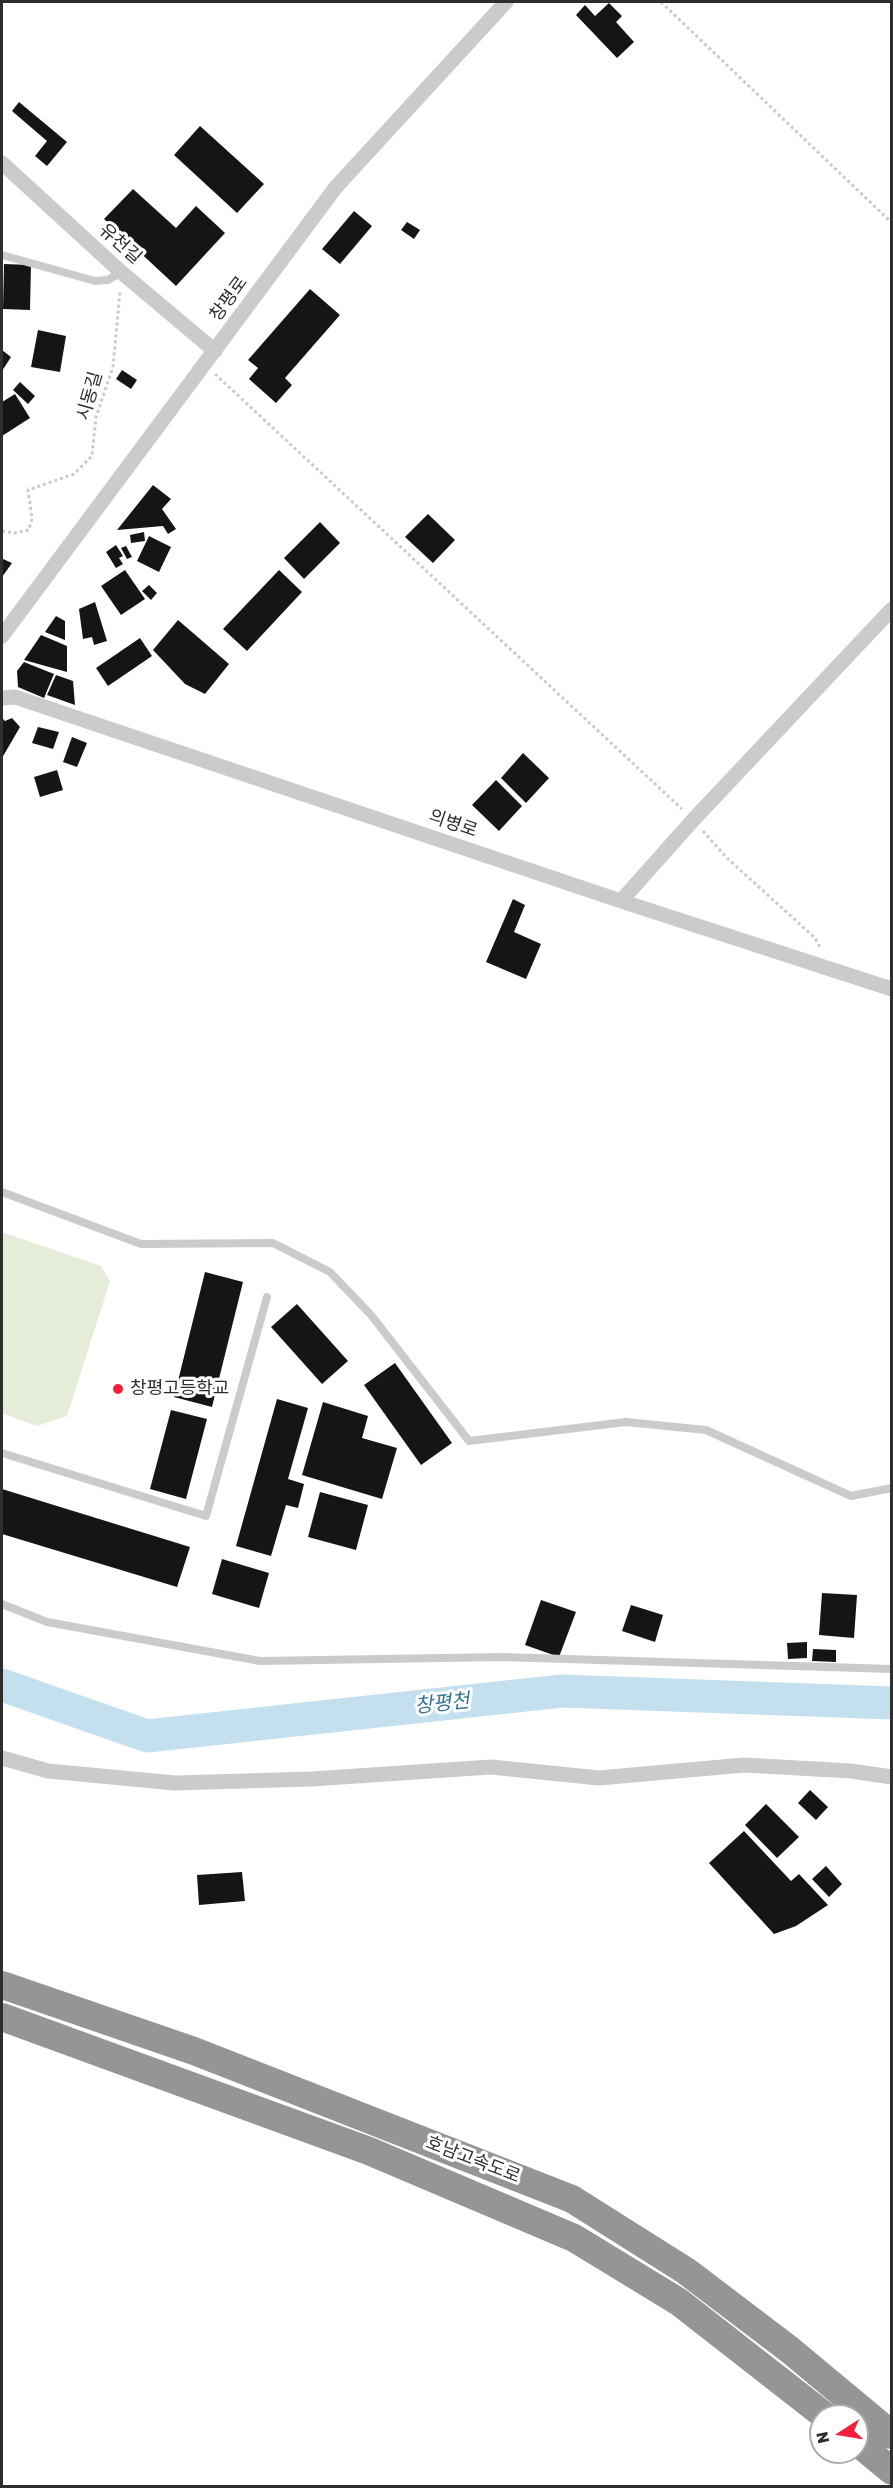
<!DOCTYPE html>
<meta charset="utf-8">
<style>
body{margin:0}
#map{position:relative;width:893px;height:2488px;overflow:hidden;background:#fff;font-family:Rubik,sans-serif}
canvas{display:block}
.frame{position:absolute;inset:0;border:3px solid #2e2e2e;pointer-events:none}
.north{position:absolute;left:809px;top:2404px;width:60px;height:60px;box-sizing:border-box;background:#fff;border:2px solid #ababab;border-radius:50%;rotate:258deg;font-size:16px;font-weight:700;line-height:24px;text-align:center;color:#2e2e2e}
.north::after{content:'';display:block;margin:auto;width:21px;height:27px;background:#f51f39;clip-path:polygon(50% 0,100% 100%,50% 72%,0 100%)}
</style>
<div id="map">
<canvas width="893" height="2488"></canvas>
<div class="frame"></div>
<div class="north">N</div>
</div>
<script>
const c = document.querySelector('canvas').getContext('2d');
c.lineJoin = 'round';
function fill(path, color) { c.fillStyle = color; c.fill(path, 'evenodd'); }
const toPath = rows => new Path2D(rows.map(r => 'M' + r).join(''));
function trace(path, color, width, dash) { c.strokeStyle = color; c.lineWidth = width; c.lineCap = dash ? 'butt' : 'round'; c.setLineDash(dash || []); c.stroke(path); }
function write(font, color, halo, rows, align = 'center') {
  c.font = font + ' Rubik,"Noto Sans KR",sans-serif'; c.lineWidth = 6; c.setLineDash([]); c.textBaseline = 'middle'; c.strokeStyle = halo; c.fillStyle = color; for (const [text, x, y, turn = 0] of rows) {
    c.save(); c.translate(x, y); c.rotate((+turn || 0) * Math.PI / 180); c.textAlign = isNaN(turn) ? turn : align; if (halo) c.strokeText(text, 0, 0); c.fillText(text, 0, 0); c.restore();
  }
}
fill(toPath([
 [2,1232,101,1266,110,1281,67,1416,37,1426,2,1413]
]), '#e5edd9');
trace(toPath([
 [2,1685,147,1736,562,1691,892,1703]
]), '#c4e0ee', 33);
fill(toPath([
 [609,3,622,16,616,22,634,42,617,58,576,15,585,5,595,16],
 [19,102,67,142,47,166,35,156,47,141,12,111],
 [200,126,264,184,237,213,174,155],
 [133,189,176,228,196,206,225,233,176,286,104,219],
 [354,211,372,226,340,264,322,249],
 [407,222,420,230,414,239,401,230],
 [4,264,31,265,30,310,3,309],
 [310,289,340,315,285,378,292,385,276,403,249,379,258,368,248,360],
 [38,330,66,336,60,372,31,367],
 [2,350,11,357,2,371],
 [122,370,137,380,131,389,116,379],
 [20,382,35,396,28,404,13,390],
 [15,394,30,418,2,436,2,402],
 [153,485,171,499,162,509,176,529,168,534,163,526,117,530],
 [428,514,455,540,433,563,405,537],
 [320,522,340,543,304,579,284,558],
 [144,532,145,541,131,543,130,535],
 [149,536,171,547,159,572,137,561],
 [116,545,123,556,119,558,123,564,116,568,106,552],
 [126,546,132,557,127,559,121,548],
 [3,559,12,563,2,577,2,561],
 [125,570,145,599,121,615,101,586],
 [279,570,302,592,247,651,223,629],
 [149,585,157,593,151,600,142,591],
 [95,602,107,641,94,645,92,637,83,639,79,609],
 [56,616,65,621,65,640,45,632],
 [178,620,229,664,205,694,185,684,153,650],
 [41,635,67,646,67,672,24,660],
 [140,638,152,656,108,686,96,668],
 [24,662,54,674,44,698,18,687,17,671],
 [56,675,73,681,75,705,47,695],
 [2,718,5,721,12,718,20,727,2,758],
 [38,727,59,732,53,749,32,743],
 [72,737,87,743,77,767,63,762],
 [523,753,549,778,526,803,501,778],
 [57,770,63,790,40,797,34,777],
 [496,780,522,806,499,831,472,805],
 [513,899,525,905,514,932,541,944,526,979,486,962],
 [205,1272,243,1282,212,1407,174,1397],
 [297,1304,348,1361,322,1384,271,1327],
 [395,1363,452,1443,421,1465,364,1385],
 [277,1399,308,1408,288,1479,304,1484,298,1508,286,1505,271,1556,236,1546],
 [323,1402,368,1416,362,1438,397,1448,382,1499,302,1475],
 [171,1410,207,1419,186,1499,150,1489],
 [2,1489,190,1547,177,1587,2,1534],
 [320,1492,368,1505,356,1550,308,1537],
 [222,1559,269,1573,259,1608,212,1594],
 [822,1593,857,1595,854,1638,819,1635],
 [541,1600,576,1612,559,1657,525,1645],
 [631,1605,663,1615,655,1642,622,1631],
 [807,1642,807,1658,788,1659,787,1643],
 [813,1649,836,1650,836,1662,812,1661],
 [810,1790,828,1807,816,1820,798,1803],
 [766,1804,799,1837,777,1858,745,1825],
 [744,1831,791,1881,799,1874,828,1905,796,1926,774,1934,709,1863],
 [826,1866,842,1884,829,1897,812,1879],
 [242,1872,245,1901,199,1905,197,1875]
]), '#151515');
trace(toPath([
 [661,2,892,223],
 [215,374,682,809],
 [2,531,14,533,29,530,32,518,28,490,74,474,92,456,96,417,113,367,120,292],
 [703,831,727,858,815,938,821,949]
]), '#cbcbcb', 3, [3, 3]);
trace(toPath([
 [2,255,95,281,108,280,121,272],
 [2,1192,141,1244,273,1243,330,1272,371,1315,469,1441,626,1422,706,1430,851,1496,892,1488],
 [2,1453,206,1516,267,1297],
 [2,1604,47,1622,260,1661,501,1657,892,1669]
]), '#cbcbcb', 8);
trace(toPath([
 [2,163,121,272,215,351],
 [2,636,336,187,506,2],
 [2,698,15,697,621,901,892,989],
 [621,901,694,819,892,609],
 [2,1758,48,1771,175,1783,312,1779,491,1767,599,1778,744,1765,851,1771,892,1777]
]), '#cbcbcb', 15);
trace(toPath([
 [2,1985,194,2051,572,2199,686,2271,790,2350,892,2435],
 [2,2017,369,2151,574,2238,679,2302,825,2416],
 [857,2442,892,2471]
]), '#959595', 28);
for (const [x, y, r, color] of [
 [118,1389,6,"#f51f39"]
]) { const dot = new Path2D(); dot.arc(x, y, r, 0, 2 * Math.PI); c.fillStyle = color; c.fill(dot); trace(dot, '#fff', 2); }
write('18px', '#2e2e2e', '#fff', [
 ["유천길",120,244,42],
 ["창평로",229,299,-54],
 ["시동길",90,396,-74],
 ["의병로",453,824,19],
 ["호남고속도로",473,2160,21]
]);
write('18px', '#2e2e2e', '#fff', [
 ["창평고등학교",130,1389]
], 'left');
write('italic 20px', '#347597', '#fff', [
 ["창평천",442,1704,-6]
]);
</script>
